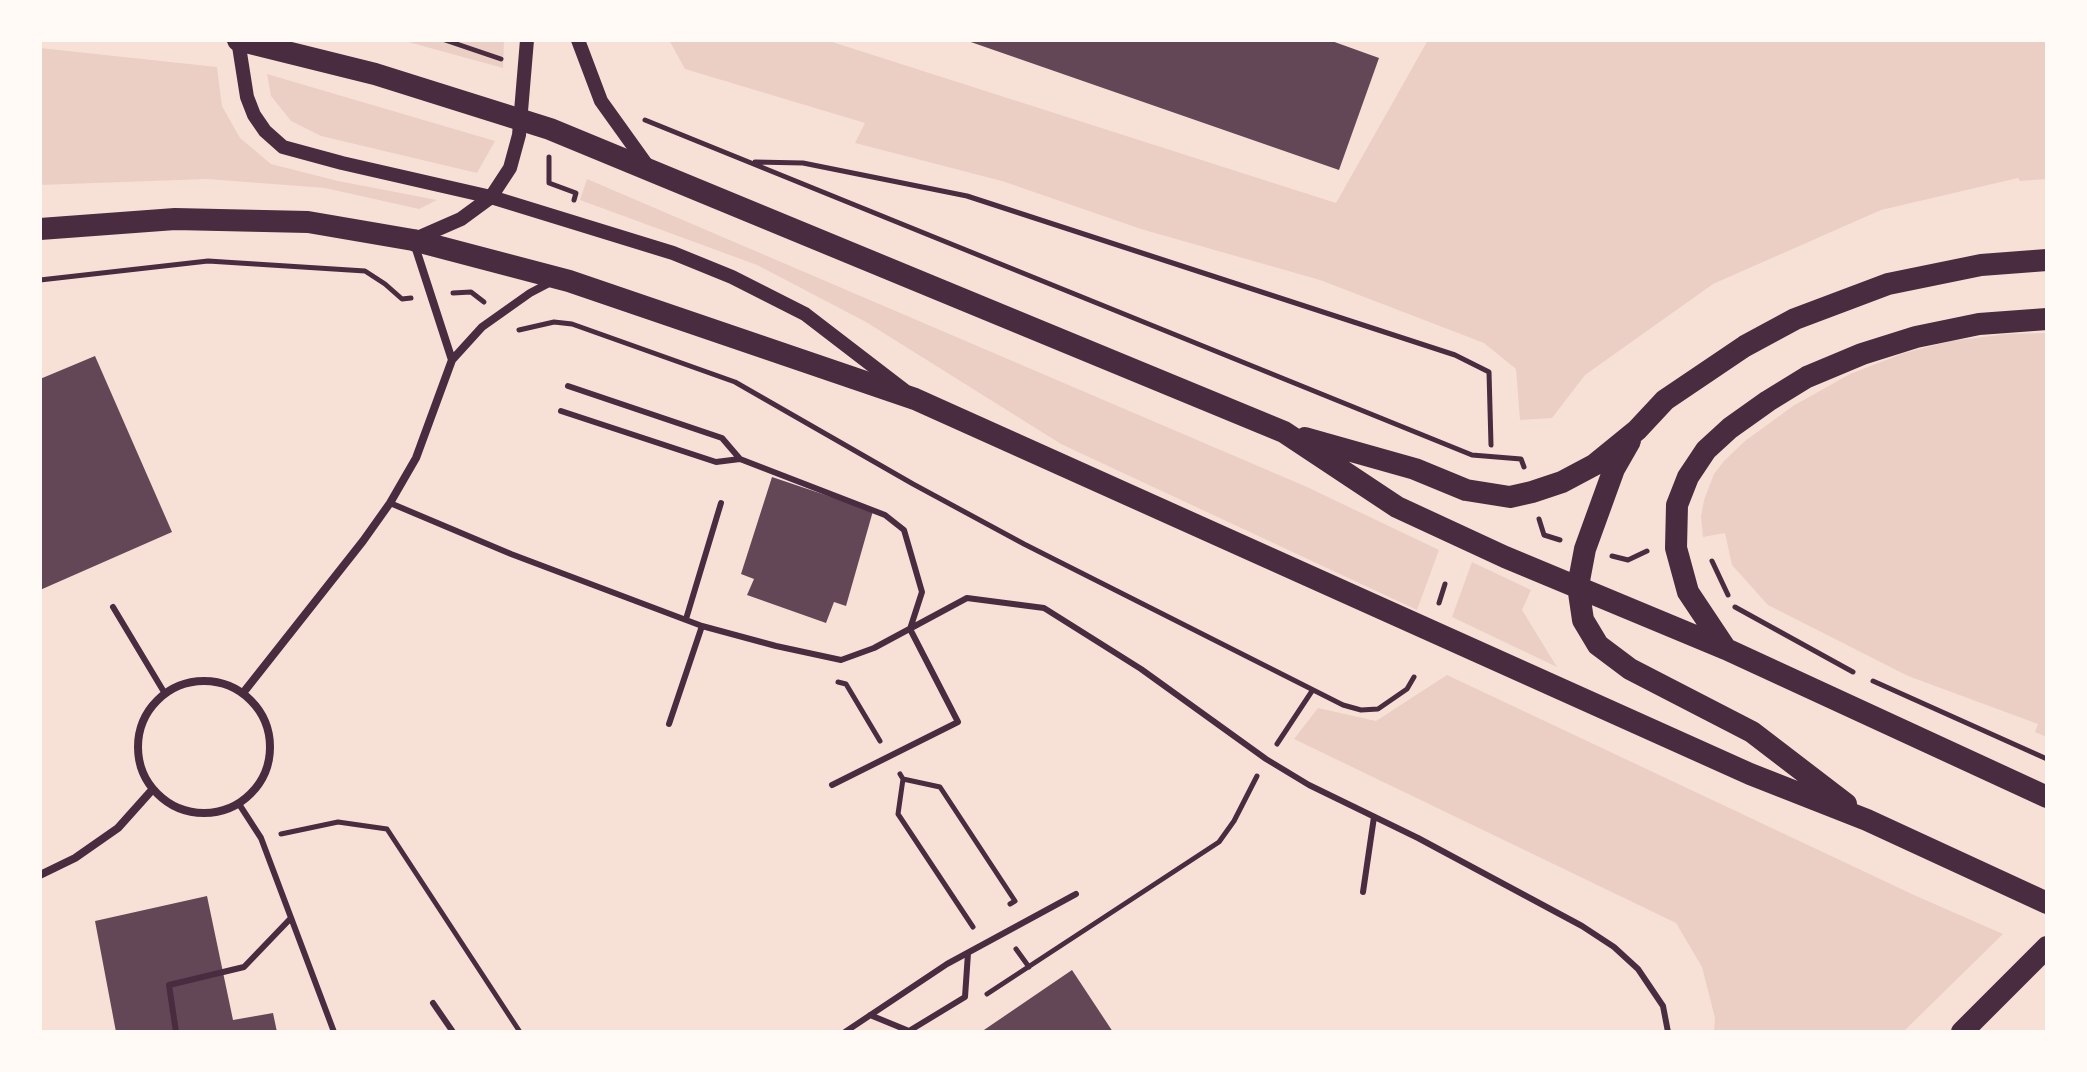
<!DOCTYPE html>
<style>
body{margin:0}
#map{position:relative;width:2087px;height:1072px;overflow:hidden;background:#f7e1d7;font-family:Signika,sans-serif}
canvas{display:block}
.frame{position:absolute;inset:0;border:42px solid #fffaf5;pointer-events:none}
</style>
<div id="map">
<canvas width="2087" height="1072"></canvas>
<div class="frame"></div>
</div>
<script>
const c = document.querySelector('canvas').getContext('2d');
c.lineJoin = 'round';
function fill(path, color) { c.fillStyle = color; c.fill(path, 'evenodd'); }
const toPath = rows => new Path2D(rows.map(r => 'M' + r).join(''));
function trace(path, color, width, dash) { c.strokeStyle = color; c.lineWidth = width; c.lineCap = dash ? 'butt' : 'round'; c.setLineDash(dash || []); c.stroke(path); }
fill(toPath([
 [401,40,504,40,503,68],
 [669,40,826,40,1336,203,1428,40,2047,40,2047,179,2020,181,2018,178,1881,210,1713,284,1585,375,1552,418,1520,420,1516,369,1484,343,1320,280,1141,229,1002,181,855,143,865,123,685,69],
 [40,48,217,67,222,106,240,138,271,164,338,181,437,200,419,209,325,188,207,179,40,185],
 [267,74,495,141,477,173,321,136,291,121,271,96],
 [587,179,1307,487,1439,550,1417,610,1061,444,866,322,757,265,580,200],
 [2047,333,2047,737,2035,732,2038,724,1908,676,1768,605,1732,565,1725,533,1703,537,1701,517,1704,500,1714,474,1724,461,1745,441,1793,406,1850,374,1904,353,1951,341,2007,334],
 [1472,562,1531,590,1522,610,1557,667,1452,617],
 [1447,675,1914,895,2003,934,1903,1032,1714,1032,1715,1018,1702,967,1676,923,1294,739,1318,708,1376,721]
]), '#ebcfc5');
fill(toPath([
 [965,40,1329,40,1379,58,1339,170],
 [95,356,172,532,40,590,40,379],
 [772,477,873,511,846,606,834,602,826,623,747,595,754,579,741,574],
 [207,896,233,1020,273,1013,277,1032,116,1032,95,921],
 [1072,970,1113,1032,981,1032]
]), '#644757');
trace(toPath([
 [445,40,501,59],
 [645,120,1472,455,1521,459,1524,467],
 [549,157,549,183,576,193,574,200],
 [755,162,803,163,967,196,1455,355,1489,372,1491,445],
 [40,280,208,261,365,271,385,284,402,299,411,298],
 [453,293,471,292,484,302],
 [519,330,554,322,572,324,735,382,913,484,1024,544,1343,705,1361,710,1378,709,1407,689,1414,677],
 [1539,519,1544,535,1560,540],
 [1612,556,1628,560,1647,551],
 [1712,561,1728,595],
 [1439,603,1445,584],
 [1735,607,1853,672],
 [1873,681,2047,759],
 [838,682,846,684,880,741],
 [1277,744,1312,691],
 [900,774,903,779,940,787,1015,901,1010,904],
 [903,779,898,814,973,927],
 [281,834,338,822,387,829,520,1032],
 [1016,949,1029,967],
 [987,994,1219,842,1234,821,1257,776]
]), '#4a2c40', 5);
trace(toPath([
 [568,386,722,438,740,459,885,515,904,530,922,592,910,629,958,722,832,785],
 [561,411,716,462,740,459],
 [390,503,511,554,702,626,776,646,841,660,874,648,967,598,1044,608,1141,669,1266,759,1309,785,1418,838,1582,926,1614,947,1638,969,1663,1006,1668,1032],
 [113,607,164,692],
 [686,619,721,503],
 [669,724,702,626],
 [239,804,261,838,334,1032],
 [1363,892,1374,817],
 [433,1003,453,1032],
 [870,1015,909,1031,965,997,968,953],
 [176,1032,169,985,244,967,291,918],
 [845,1032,947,964,1076,894]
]), '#4a2c40', 6);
trace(toPath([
 [414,243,452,360],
 '138 747a66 66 0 1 1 132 0a66 66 0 1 1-132 0Z',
 [243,693,363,541,390,503,416,458,452,360,482,327,530,293,551,282],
 [40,875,75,858,118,828,152,790]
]), '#4a2c40', 8);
trace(toPath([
 [238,40,247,97,254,115,265,131,283,147,342,163,491,197,673,253,732,277,805,314,904,390],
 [578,40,601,101,649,168],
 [413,240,461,219,491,197,510,168,519,135,527,40]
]), '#4a2c40', 14);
trace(toPath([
 [238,40,375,74,550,129,1284,432,1397,507,1505,557,1726,649,2047,797],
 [40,229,175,219,308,222,413,240,569,281,915,399,1750,774,1867,820,2047,903],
 [1305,438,1415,469,1466,490,1510,497,1532,492,1562,482,1594,465,1637,430,1665,400,1745,346,1795,319,1888,284,1981,265,2047,260],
 [1630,441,1614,469,1585,549,1578,586,1583,620,1598,645,1630,669,1752,732,1846,804],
 [1726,649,1688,592,1676,548,1677,505,1688,477,1706,450,1730,428,1768,401,1807,377,1862,354,1916,337,1979,324,2047,319],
 [1962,1032,2047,947]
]), '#4a2c40', 22);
</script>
